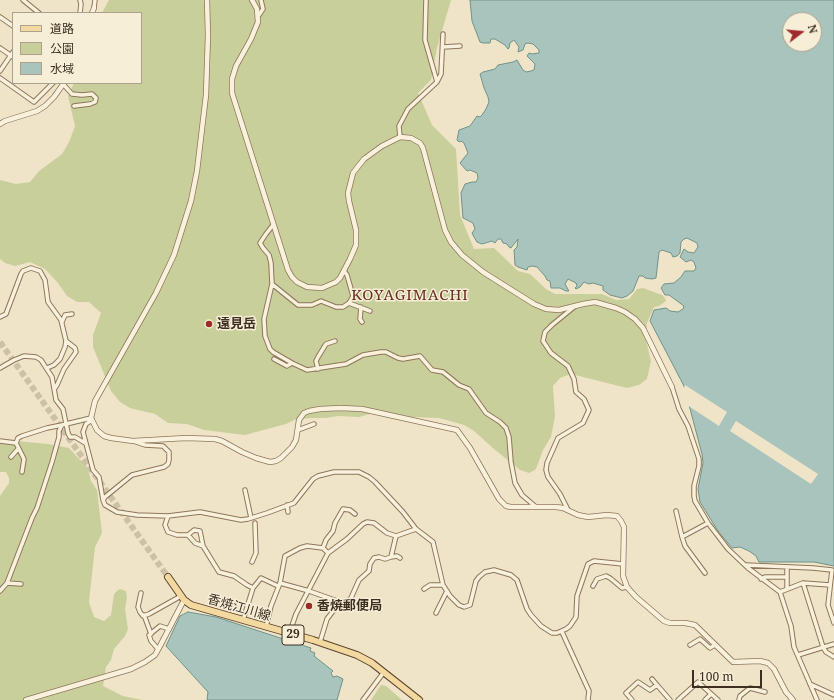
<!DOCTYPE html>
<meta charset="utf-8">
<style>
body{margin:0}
#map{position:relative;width:834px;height:700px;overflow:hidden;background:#f0e4c8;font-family:"Noto Serif","Noto Sans JP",serif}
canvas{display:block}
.legend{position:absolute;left:12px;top:12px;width:130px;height:72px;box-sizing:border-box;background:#f7eed8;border:1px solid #ada18e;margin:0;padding:5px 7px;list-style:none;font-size:12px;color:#3d2e20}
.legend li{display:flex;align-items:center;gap:8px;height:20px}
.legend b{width:20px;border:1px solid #ada18e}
.north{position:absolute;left:782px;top:12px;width:40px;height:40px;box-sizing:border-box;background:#f7eed8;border:1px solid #ada18e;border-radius:50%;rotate:74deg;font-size:11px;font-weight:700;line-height:16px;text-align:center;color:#3d2e20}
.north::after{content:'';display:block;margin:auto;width:14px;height:18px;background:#9e2a2b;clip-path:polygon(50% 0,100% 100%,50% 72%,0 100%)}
.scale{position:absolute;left:692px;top:670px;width:70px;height:18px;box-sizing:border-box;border:2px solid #3d2e20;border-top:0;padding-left:5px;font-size:12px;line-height:14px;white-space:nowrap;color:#3d2e20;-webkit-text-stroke:3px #f7eed8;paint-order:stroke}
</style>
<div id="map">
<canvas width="834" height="700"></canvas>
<ul class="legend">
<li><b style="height:5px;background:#f3d9a0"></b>道路</li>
<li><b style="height:11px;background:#c9cf9b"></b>公園</li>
<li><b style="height:11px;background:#a9c4bc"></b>水域</li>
</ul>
<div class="north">N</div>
<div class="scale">100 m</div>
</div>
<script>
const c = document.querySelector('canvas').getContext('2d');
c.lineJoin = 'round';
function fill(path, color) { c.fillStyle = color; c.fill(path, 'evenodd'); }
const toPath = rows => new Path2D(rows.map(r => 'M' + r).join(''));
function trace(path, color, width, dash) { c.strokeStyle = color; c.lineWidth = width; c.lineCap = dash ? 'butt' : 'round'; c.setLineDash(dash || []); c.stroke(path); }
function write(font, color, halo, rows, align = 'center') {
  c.font = font + ' "Noto Serif","Noto Sans JP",serif'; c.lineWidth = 3; c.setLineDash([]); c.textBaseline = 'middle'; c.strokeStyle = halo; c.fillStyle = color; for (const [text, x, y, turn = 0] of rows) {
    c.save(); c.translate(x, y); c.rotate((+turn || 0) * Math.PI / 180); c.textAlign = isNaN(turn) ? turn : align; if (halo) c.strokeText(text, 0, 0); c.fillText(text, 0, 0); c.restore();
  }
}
fill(toPath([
 [109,0,451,0,437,48,431,80,418,93,432,125,456,149,460,215,474,249,494,248,518,271,530,274,546,289,555,294,602,294,616,300,629,299,637,289,643,288,662,295,665,298,666,301,659,306,654,307,647,323,646,340,651,361,647,379,639,385,627,388,571,374,560,378,553,386,555,416,551,437,543,450,536,469,533,471,529,473,520,470,494,449,474,431,464,425,439,418,411,417,388,413,373,413,359,417,338,416,326,418,311,418,294,420,286,424,245,435,204,430,187,424,168,423,155,414,130,408,120,402,111,391,93,347,93,335,101,313,89,302,77,302,67,296,58,283,45,269,30,262,15,266,5,263,0,259,0,180,16,184,30,182,39,171,62,154,69,142,75,126,68,96,74,83,141,83,141,13,102,13],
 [6,440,48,444,69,448,80,460,84,462,88,469,91,481,97,490,102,533,95,547,89,602,94,617,104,621,111,615,114,594,118,590,120,589,126,591,127,598,125,609,128,629,125,636,114,649,111,660,106,667,103,686,123,696,143,700,0,700,0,496,9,483,9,478,6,472,0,472,0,443],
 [381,685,386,686,402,700,371,700]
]), '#c9cf9b');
const water = toPath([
 [470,0,834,0,834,566,814,562,759,562,756,556,749,551,740,547,732,548,718,531,700,502,698,489,703,463,702,454,684,386,650,321,654,310,666,308,670,311,678,312,683,309,684,306,669,295,665,295,661,288,664,284,674,283,681,277,685,271,694,271,696,268,694,262,691,260,686,262,680,257,684,249,688,252,694,253,698,247,697,243,687,238,684,239,681,242,680,253,677,256,673,257,671,253,662,250,659,252,656,278,652,279,645,278,643,276,639,276,633,291,627,296,622,298,610,295,603,290,603,286,593,283,589,284,584,282,580,287,576,289,575,288,577,286,576,283,568,279,565,284,569,291,566,291,560,288,551,288,550,281,547,280,545,276,537,267,532,266,528,267,527,270,518,267,515,265,514,250,517,247,518,239,511,248,509,247,507,244,503,243,501,239,498,239,495,243,492,241,482,244,477,242,474,237,472,233,475,229,473,223,463,218,461,193,465,184,472,182,476,182,478,178,477,173,470,170,467,171,460,163,468,153,464,143,461,141,459,142,457,140,459,130,470,126,477,116,480,117,482,115,486,109,489,102,488,97,484,88,480,74,483,72,495,69,498,65,513,62,517,60,523,70,526,72,531,71,534,70,535,64,527,56,529,53,532,54,539,53,539,50,533,44,528,43,525,44,523,50,518,52,519,47,514,40,510,43,509,48,508,49,505,45,495,39,491,39,490,43,483,43,480,42,472,21,470,0],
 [790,20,814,20,814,44,790,44,790,20],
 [188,612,216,617,311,648,310,651,315,653,314,656,333,671,331,673,333,677,337,676,343,679,337,700,207,700,208,692,166,646,180,616,188,612]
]);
fill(water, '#a9c4bc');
trace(water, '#6f938a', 1);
fill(toPath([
 [685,385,727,412,719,426,687,405,683,391],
 [736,421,818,474,811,484,730,431]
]), '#f0e4c8');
trace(toPath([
 [0,342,168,577]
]), '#ccc0a6', 6, [6, 3]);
const minor = toPath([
 [23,0,39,13],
 [80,0,81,4,80,13],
 [94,8,95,0],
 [259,15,263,9,261,0],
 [0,17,13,26],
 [443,47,460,46],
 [0,48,13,57],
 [0,71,13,52],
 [0,78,34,102,53,83],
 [437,82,441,74,443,34],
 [63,84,72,94,82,95,92,94,96,98,95,102,90,104,74,106],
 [400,137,399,126,408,109,437,82,425,40,426,0],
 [273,225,266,234,260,243,263,248,269,255,271,263,272,284,264,319,265,336,270,349,273,352,292,363,307,370,346,364,363,355,381,352,386,352,398,358,403,359,420,356,432,370,443,372,459,385,469,389,486,413,500,422,506,428,509,437,511,462,515,483,522,495,536,507],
 [272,284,298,305,312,305,321,301,336,307,343,307,349,303,353,296,347,275,344,271],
 [349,303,370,311],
 [361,307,360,319,362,322],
 [0,317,6,314,21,274,23,271,31,268,40,271,45,280,48,302,61,320,66,341,65,347,60,359,54,365,47,368],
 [62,322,65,315,72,314],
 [274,359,287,366,292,363],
 [0,368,14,360,24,356,36,357,41,360,52,377,56,400,63,409,68,433,70,437,75,437,85,443],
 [318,369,316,361,318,357,326,344,335,341],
 [672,387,679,409,688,426,699,459,699,466,694,486,694,496,695,501,708,523,728,549,748,568,780,592,791,626,794,647,817,700],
 [55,388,57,385,64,369,76,352,75,348,66,341],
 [92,420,86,424,83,432,93,470,99,477,103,500],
 [298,430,314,424],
 [0,441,16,443,18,438,22,436,47,428,62,425],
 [136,442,145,445,163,446,169,452,169,460,168,464,164,467,132,475,105,497,103,500,105,505,117,512,137,515,168,516,200,512,241,520,248,519,267,513,294,503,313,479,318,476,334,472,359,472,369,477,375,482,403,512,416,529,433,542,443,585,450,596,459,605,464,607,470,605,476,581,479,577,485,572,494,570,511,575,517,580,527,609,531,615,541,626,552,633,557,633,566,629,570,626,576,617,577,596,588,564,594,561,623,564],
 [16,443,24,459,22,472],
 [11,457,18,449],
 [245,490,251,518],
 [287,505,288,512],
 [568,510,560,494,548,477,546,470,547,463,558,438,583,423,589,410,584,399,576,392,574,379,568,366,551,353,543,341,545,332,552,325,574,307],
 [676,511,682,537],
 [168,516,165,525,168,532,177,535,188,535,195,543,203,546,219,572,234,576,247,585,253,588,243,620],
 [188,535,194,530,200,531,203,546],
 [323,548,326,540,333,531,335,523,343,509,350,510,355,514],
 [391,557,397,556,400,558],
 [252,562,256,553,255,523],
 [746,565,813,568,832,570,828,605,834,623],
 [705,573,685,546,682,537,708,523],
 [761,579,765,577,786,577],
 [7,583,21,584],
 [280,583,309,591,340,602,327,619,320,642],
 [803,583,823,647,826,652,834,657],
 [593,586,597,579,606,576,610,578,622,588,627,587],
 [253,588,261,578,278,586],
 [424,589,430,585,443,585],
 [787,589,787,567],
 [0,591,7,583,32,518,37,508,52,462,59,437,59,431,62,425,91,418],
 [780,592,803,583,830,585],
 [141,593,138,607,140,612,143,616,149,614,181,596],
 [340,602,348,602,351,598,359,580,369,571,370,564,374,558,379,557,385,559,391,557,396,536],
 [436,613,447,591],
 [144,615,151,634],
 [266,627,271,606,280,583,285,556,300,548,307,546,323,548,328,553],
 [562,632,589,691,588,700],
 [289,634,296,614,328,553,347,539,363,524,367,522,374,523,387,533,396,536,416,529],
 [690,645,700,639,710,648,715,645],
 [158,649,151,641,149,635,160,626,169,629],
 [798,655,834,644],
 [652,679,657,685],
 [810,684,834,695],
 [363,700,384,672],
 [632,700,626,693,638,682,650,690,657,685,670,700],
 [678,700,698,682,718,700],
 [705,700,711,694],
 [739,700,740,696,750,688,765,692]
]);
const tertiary = toPath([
 [207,0,208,35,206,95,197,171,191,201,174,255,156,293,95,401,91,418,97,430,104,436,111,438,133,441,186,438,215,439,222,441,242,452,256,458,270,462,276,461,281,458,292,447,296,440,299,420,304,413,309,411,320,409,340,408,362,409,457,430,470,448,499,499,506,506,511,507,556,507,563,508,578,515,588,517,607,515,617,516,621,521,624,527,623,576,627,587,636,597,664,621,670,623,685,623,695,625,733,662,760,661,768,663,774,669,786,692,793,700],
 [252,0,257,9,258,22,251,39,236,66,232,79,232,93,288,270,292,277,297,282,307,287,322,288,336,282,340,278,350,259,356,245,356,230,349,201,348,193,353,173,364,159,382,146,400,137,411,138,420,143,423,148,445,230,451,242,462,255,483,272,534,304,546,309,559,310,583,304,595,302,616,308,625,312,635,319,643,328,672,387],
 [92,13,94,8],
 [0,124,5,121,37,111,45,106,54,97,64,83],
 [26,700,131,669,145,662,155,655,160,646,184,600]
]);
const primary = toPath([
 [168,577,184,600,191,605,313,640,357,655,372,663,419,700]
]);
trace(minor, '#8d765c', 5.5);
trace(tertiary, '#8d765c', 6);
trace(primary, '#5b4430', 8);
trace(minor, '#faf1dc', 3.5);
trace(tertiary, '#faf1dc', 4.5);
trace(primary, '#f3d9a0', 6);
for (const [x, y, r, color] of [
 [209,324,4,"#9e2a2b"],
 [309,606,4,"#9e2a2b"]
]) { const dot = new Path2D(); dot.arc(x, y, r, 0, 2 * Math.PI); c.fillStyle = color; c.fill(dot); trace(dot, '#f7eed8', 1.5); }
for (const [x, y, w] of [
 [293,635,22]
]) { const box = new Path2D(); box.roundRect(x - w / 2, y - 10, w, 20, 3); c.fillStyle = '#f7eed8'; c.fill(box); trace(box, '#3d2e20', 1); }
write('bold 12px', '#3d2e20', null, [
 ["29",293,635]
]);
write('bold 13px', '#3d2e20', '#f7eed8', [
 ["遠見岳",217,324],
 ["香焼郵便局",317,606]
], 'left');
write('13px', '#3d2e20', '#f7eed8', [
 ["香焼江川線",239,608,16]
]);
c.letterSpacing = '1px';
write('15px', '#6b2e1e', '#f7eed8', [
 ["KOYAGIMACHI",410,296]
]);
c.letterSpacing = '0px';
</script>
